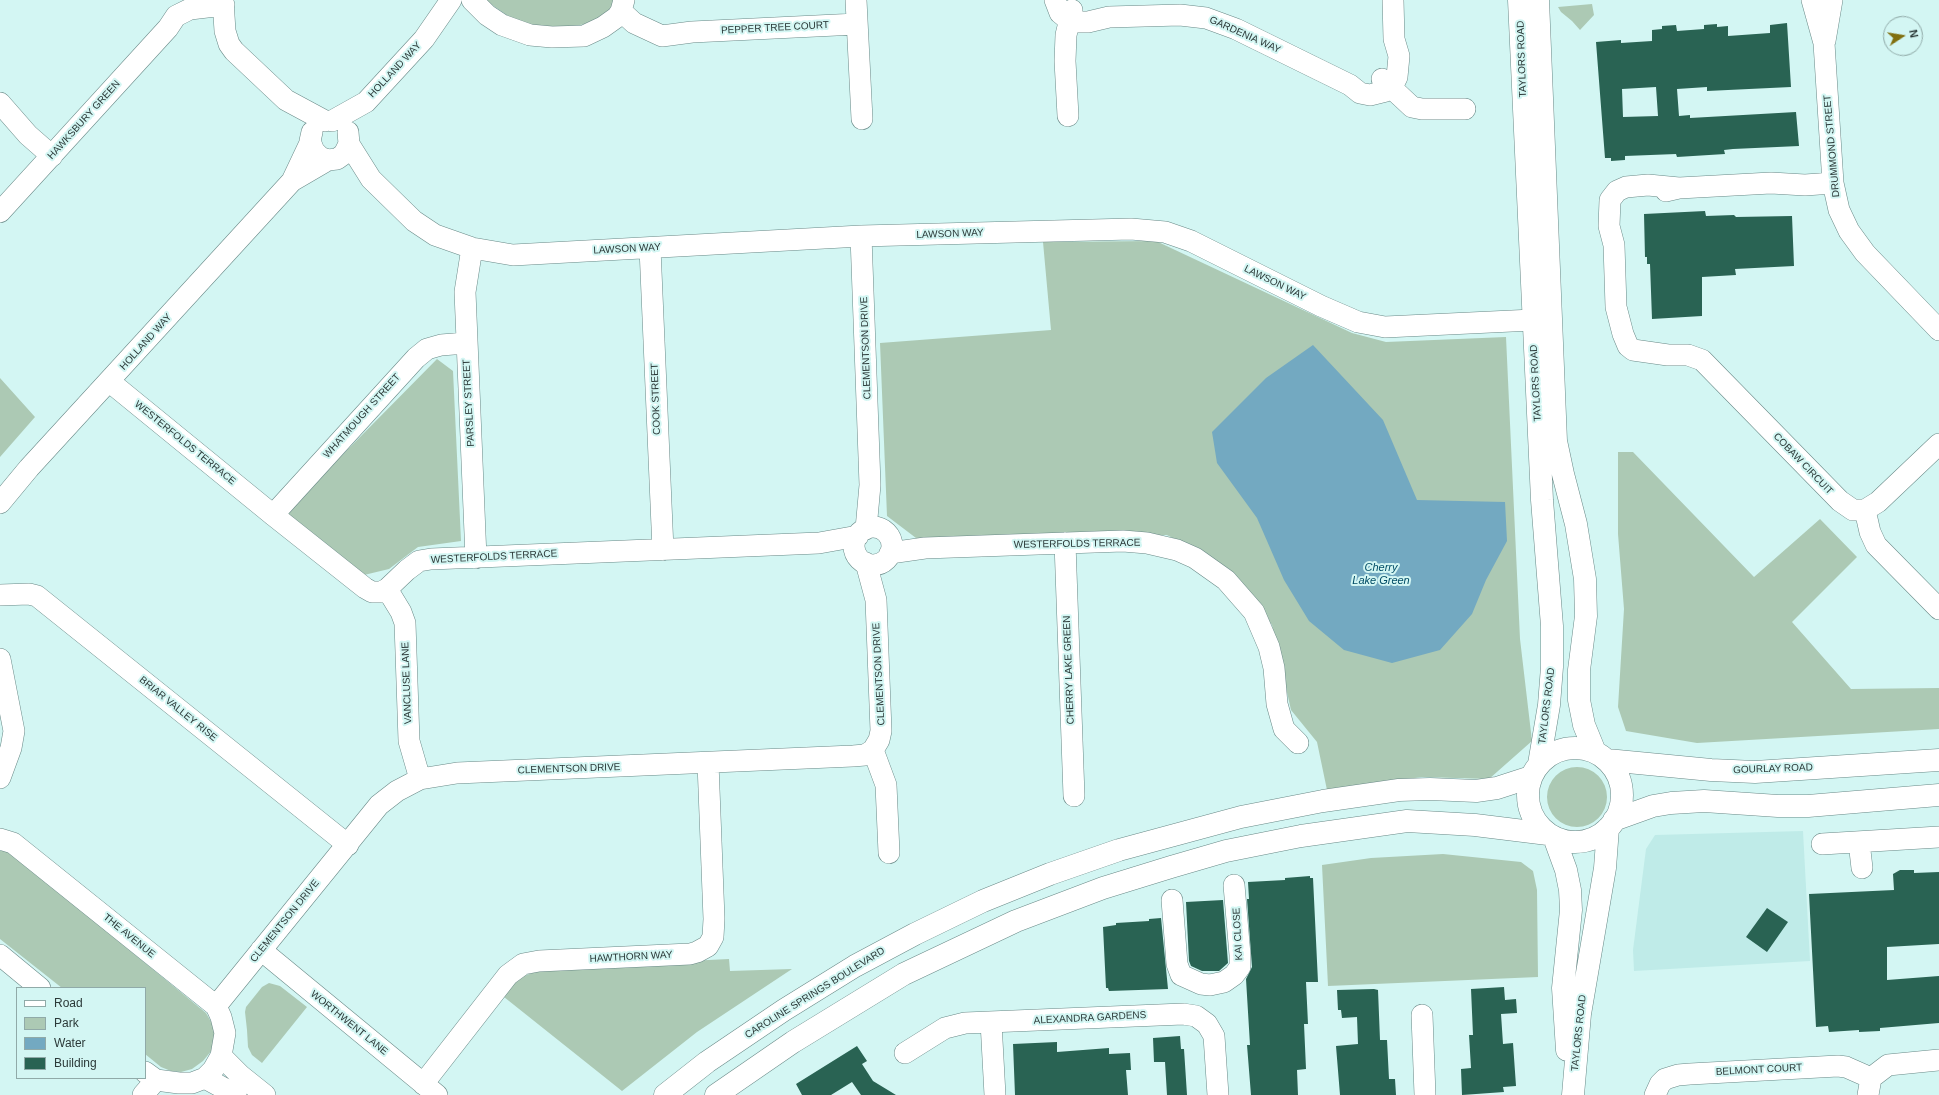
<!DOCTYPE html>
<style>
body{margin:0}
#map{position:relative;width:1939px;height:1095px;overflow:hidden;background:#d3f6f3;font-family:Arial,sans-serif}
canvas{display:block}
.legend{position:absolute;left:16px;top:987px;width:130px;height:92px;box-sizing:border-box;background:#d3f6f3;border:1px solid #90aaa8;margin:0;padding:5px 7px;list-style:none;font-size:12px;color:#2b3938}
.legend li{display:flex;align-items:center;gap:8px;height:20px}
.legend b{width:20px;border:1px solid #90aaa8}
.north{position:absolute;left:1883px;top:16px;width:40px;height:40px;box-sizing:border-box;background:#d3f6f3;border:1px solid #90aaa8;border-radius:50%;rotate:78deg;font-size:11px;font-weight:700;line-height:16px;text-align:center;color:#2b3938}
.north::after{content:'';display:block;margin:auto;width:14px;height:18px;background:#817010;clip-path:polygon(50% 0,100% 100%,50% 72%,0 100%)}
</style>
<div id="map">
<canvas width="1939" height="1095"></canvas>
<ul class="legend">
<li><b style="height:5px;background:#fff"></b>Road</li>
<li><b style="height:11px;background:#acc9b4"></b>Park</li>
<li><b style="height:11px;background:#73a9c1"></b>Water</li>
<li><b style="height:11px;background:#296353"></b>Building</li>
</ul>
<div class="north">N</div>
</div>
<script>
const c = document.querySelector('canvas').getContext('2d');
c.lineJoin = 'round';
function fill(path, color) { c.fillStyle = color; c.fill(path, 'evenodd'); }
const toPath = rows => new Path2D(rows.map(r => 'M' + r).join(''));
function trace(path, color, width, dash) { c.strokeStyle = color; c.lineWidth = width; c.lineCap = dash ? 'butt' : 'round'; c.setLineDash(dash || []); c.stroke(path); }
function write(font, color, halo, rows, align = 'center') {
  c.font = font + ' Arial,sans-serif'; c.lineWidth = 4; c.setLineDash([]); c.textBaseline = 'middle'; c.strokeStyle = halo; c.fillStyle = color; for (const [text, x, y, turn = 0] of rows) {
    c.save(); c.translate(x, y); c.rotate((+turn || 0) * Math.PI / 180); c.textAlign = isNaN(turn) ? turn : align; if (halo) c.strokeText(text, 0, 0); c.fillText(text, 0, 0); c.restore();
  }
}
fill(toPath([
 [1803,831,1810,961,1634,971,1633,950,1646,849,1655,835]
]), '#bfebe8');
fill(toPath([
 [485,0,617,0,613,11,594,22,575,26,540,27,514,20],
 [1592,4,1594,15,1580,30,1572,21,1561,12,1558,7],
 [1156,241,1352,333,1386,342,1506,337,1520,639,1532,741,1489,779,1422,777,1327,790,1317,742,1291,710,1272,625,1229,569,1167,535,916,538,887,516,880,343,1051,330,1043,242],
 [437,359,453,371,461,541,418,547,389,569,364,575,286,512],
 [0,378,35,417,0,457],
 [1618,452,1633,452,1754,577,1820,519,1857,557,1792,622,1851,689,1939,688,1939,729,1697,743,1626,731,1618,707,1624,609,1618,534],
 '1547 797a30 30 0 1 1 60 0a30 30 0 1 1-60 0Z',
 [0,851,5,851,14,855,206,1013,213,1025,215,1039,212,1050,203,1061,192,1069,181,1072,171,1071,161,1067,145,1054,145,988,62,988,0,939],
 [1443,854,1521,862,1533,871,1537,890,1538,977,1328,986,1322,865,1371,858],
 [729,959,730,971,792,969,697,1032,622,1091,504,997,515,982,524,976,545,968],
 [269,983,280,986,307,1007,262,1063,252,1055,248,1047,247,1030,245,1012,246,1007,262,987]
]), '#acc9b4');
fill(toPath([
 [1313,345,1383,420,1417,500,1505,502,1507,541,1486,580,1472,614,1440,650,1392,663,1344,650,1309,621,1284,580,1257,518,1217,463,1212,432,1266,378]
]), '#73a9c1');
fill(toPath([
 [1787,23,1791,87,1707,91,1707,87,1677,89,1679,116,1690,115,1690,118,1796,112,1799,146,1733,149,1724,150,1725,154,1677,157,1676,154,1625,156,1625,160,1611,161,1611,158,1605,158,1596,42,1621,40,1621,43,1652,41,1652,30,1662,29,1662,26,1676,25,1677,31,1704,29,1704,25,1717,24,1717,27,1728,26,1728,36,1770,33,1770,25],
 [1656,87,1658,116,1623,117,1622,89],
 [1705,211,1706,216,1734,215,1736,217,1792,216,1794,266,1735,269,1736,275,1702,277,1702,316,1652,319,1650,264,1647,264,1647,257,1645,257,1644,214],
 [1900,870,1914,870,1914,873,1939,872,1939,944,1887,947,1887,980,1939,976,1939,1023,1880,1028,1880,1031,1859,1032,1859,1030,1829,1032,1828,1026,1816,1027,1809,894,1894,890,1893,874],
 [1310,876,1310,878,1313,878,1318,982,1306,982,1308,1024,1304,1024,1306,1069,1297,1070,1298,1095,1251,1095,1247,1045,1250,1045,1246,979,1252,967,1247,899,1249,899,1248,882,1285,880,1285,878],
 [1223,900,1228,963,1219,971,1202,971,1191,966,1189,961,1186,902],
 [1767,908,1788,922,1767,952,1746,937],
 [1161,918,1168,989,1109,991,1108,988,1106,988,1103,927,1116,925,1116,923,1149,921,1149,919],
 [1504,987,1505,1000,1516,999,1517,1013,1501,1014,1503,1044,1513,1043,1516,1086,1503,1087,1504,1092,1462,1095,1461,1069,1471,1068,1469,1035,1473,1035,1471,989],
 [1374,989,1378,990,1380,1040,1387,1040,1389,1079,1395,1079,1396,1095,1340,1095,1336,1046,1358,1044,1357,1017,1342,1018,1341,1010,1338,1010,1337,990],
 [1180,1036,1181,1049,1184,1049,1187,1095,1167,1095,1165,1062,1154,1062,1153,1038],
 [1057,1042,1057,1052,1109,1048,1109,1054,1130,1053,1131,1070,1126,1070,1128,1095,1015,1095,1013,1044],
 [857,1046,867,1061,862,1064,873,1081,896,1095,861,1095,852,1082,831,1095,802,1095,796,1084]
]), '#296353');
const street = toPath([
 [223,0,225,31,229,44,234,51,286,100,325,121],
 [472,0,487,15,502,25,530,35,552,37,584,36,603,27,617,17,621,11,624,0],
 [856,0,862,119],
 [1055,0,1060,13,1065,17,1079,22,1088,22,1109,17,1180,15,1206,18,1236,29,1350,85,1360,93,1370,95,1386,91,1393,85,1397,77,1399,56,1394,39,1393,0],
 [1812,0,1824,43,1833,183,1839,210,1849,231,1865,253,1939,330],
 [621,11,634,23,662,36,692,32,857,24],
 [1825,41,1832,0],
 [1382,79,1412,107,1422,109,1465,109],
 [0,103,28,135,52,156],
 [1068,116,1065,61,1066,35,1072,10],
 [332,121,366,102,424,39,451,0],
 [312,132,310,141,314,151,320,157,328,160],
 [349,144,371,179,414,221,435,235,472,248,513,255,861,236,1131,229,1165,232,1191,241,1321,306,1358,322,1385,327,1533,320],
 [292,181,328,160,337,159,344,154,349,144,348,132],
 [1679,188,1648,185,1626,187,1617,191,1610,200,1609,226,1614,245,1616,307,1623,334,1628,346,1633,350,1668,355,1688,355,1702,360,1840,501,1853,510,1865,510,1878,502,1939,444],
 [1666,191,1679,188,1771,183,1805,185,1833,183],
 [0,212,168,28,176,16,190,9,224,5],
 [861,236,870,485,866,529],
 [472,248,465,292,476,558],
 [650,248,663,550],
 [110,382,273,515,365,588,372,592,381,592,387,589,407,570,419,561,431,559,819,543,858,536],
 [0,503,29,468,292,181,310,143],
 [1865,510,1870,532,1876,545,1939,609],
 [273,515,416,358,427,349,441,345,466,343],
 '854 546a19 19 0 1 1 38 0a19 19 0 1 1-38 0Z',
 [1065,543,1074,796],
 [890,553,925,548,1123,541,1147,543,1177,550,1195,558,1226,580,1254,612,1269,647,1274,668,1277,704,1284,729,1298,743],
 [387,589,401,612,405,623,409,741,420,779],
 [0,595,29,594,37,596,348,845],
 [0,659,14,731,11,748,0,778],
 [873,750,886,785,889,853],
 [0,839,13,843,216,1006,221,1017,225,1033,221,1056,213,1070,205,1078,192,1083,179,1083,156,1080,145,1072],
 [1859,842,1862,868],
 [1822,844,1939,837],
 [1172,900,1177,964,1181,975,1201,984,1210,985,1224,982,1234,975,1240,967,1240,955,1234,885],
 [261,950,437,1095],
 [0,955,40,988],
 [216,1006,379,805,397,791,420,779,457,773,853,756,865,755,873,750,879,740,881,731,876,600,866,563],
 [1422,1015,1425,1095],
 [991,1022,995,1095],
 [905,1053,945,1028,965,1023,1183,1014,1196,1016,1207,1024,1214,1036,1218,1095],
 [221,1056,240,1075,265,1095],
 [205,1078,236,1095],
 [423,1084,508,975,523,964,539,961,690,954,697,952,708,946,713,937,714,919,708,763],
 [143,1095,156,1080],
 [1655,1095,1660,1084,1665,1079,1678,1075,1690,1074,1838,1066,1846,1067,1871,1078],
 [1868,1095,1871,1078,1888,1065,1939,1060]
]);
const secondary = toPath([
 [1519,0,1542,500,1552,626,1552,667,1549,705,1539,764],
 [1538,0,1556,441,1563,474,1576,524,1585,579,1586,616,1579,670,1579,700,1584,725,1595,752],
 '1528 795a47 47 0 1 1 94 0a47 47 0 1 1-94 0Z',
 [1607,760,1711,770,1755,772,1939,760],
 [1614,820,1653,806,1671,803,1704,801,1778,806,1808,806,1939,795],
 [1554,837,1566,870,1570,890,1571,910,1563,988,1567,1050],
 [665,1095,707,1062,784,1010,855,966,915,934,983,901,1050,874,1119,850,1241,817,1323,801,1399,790,1430,789,1476,791,1497,788,1531,777],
 [716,1095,793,1042,904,974,1016,921,1103,888,1171,867,1226,851,1301,836,1407,821,1475,825,1548,834],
 [1573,1095,1580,1014,1605,868,1608,828]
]);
trace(street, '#698987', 22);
trace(secondary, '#698987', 23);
trace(street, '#fff', 21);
trace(secondary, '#fff', 22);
write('10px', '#2b3938', '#d3f6f3', [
 ["PEPPER TREE COURT",775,28,-3],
 ["GARDENIA WAY",1245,35,24],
 ["TAYLORS ROAD",1522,59,-92],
 ["HOLLAND WAY",395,70,-47],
 ["HAWKSBURY GREEN",84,120,-48],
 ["DRUMMOND STREET",1832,146,-95],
 ["LAWSON WAY",950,234,-2],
 ["LAWSON WAY",627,249,-3],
 ["LAWSON WAY",1275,283,26],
 ["HOLLAND WAY",146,342,-48],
 ["CLEMENTSON DRIVE",866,348,-92],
 ["TAYLORS ROAD",1536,383,-93],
 ["COOK STREET",656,399,-92],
 ["PARSLEY STREET",469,403,-93],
 ["WHATMOUGH STREET",362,416,-48],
 ["WESTERFOLDS TERRACE",185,443,39],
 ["COBAW CIRCUIT",1803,464,46],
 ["WESTERFOLDS TERRACE",1077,544,-1],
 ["WESTERFOLDS TERRACE",494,557,-3],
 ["CHERRY LAKE GREEN",1069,670,-92],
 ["CLEMENTSON DRIVE",879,674,-93],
 ["VANCLUSE LANE",407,683,-92],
 ["TAYLORS ROAD",1547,706,-83],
 ["BRIAR VALLEY RISE",178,709,39],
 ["CLEMENTSON DRIVE",569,769,-2],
 ["GOURLAY ROAD",1773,769,-2],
 ["CLEMENTSON DRIVE",285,921,-51],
 ["KAI CLOSE",1238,934,-93],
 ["THE AVENUE",129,936,39],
 ["HAWTHORN WAY",631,957,-3],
 ["CAROLINE SPRINGS BOULEVARD",815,993,-32],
 ["ALEXANDRA GARDENS",1090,1018,-3],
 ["WORTHWENT LANE",349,1023,39],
 ["TAYLORS ROAD",1579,1033,-84],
 ["BELMONT COURT",1759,1070,-3]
]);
write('italic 11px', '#004c65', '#d3f6f3', [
 ["Cherry",1381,568],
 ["Lake Green",1381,581]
]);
</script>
